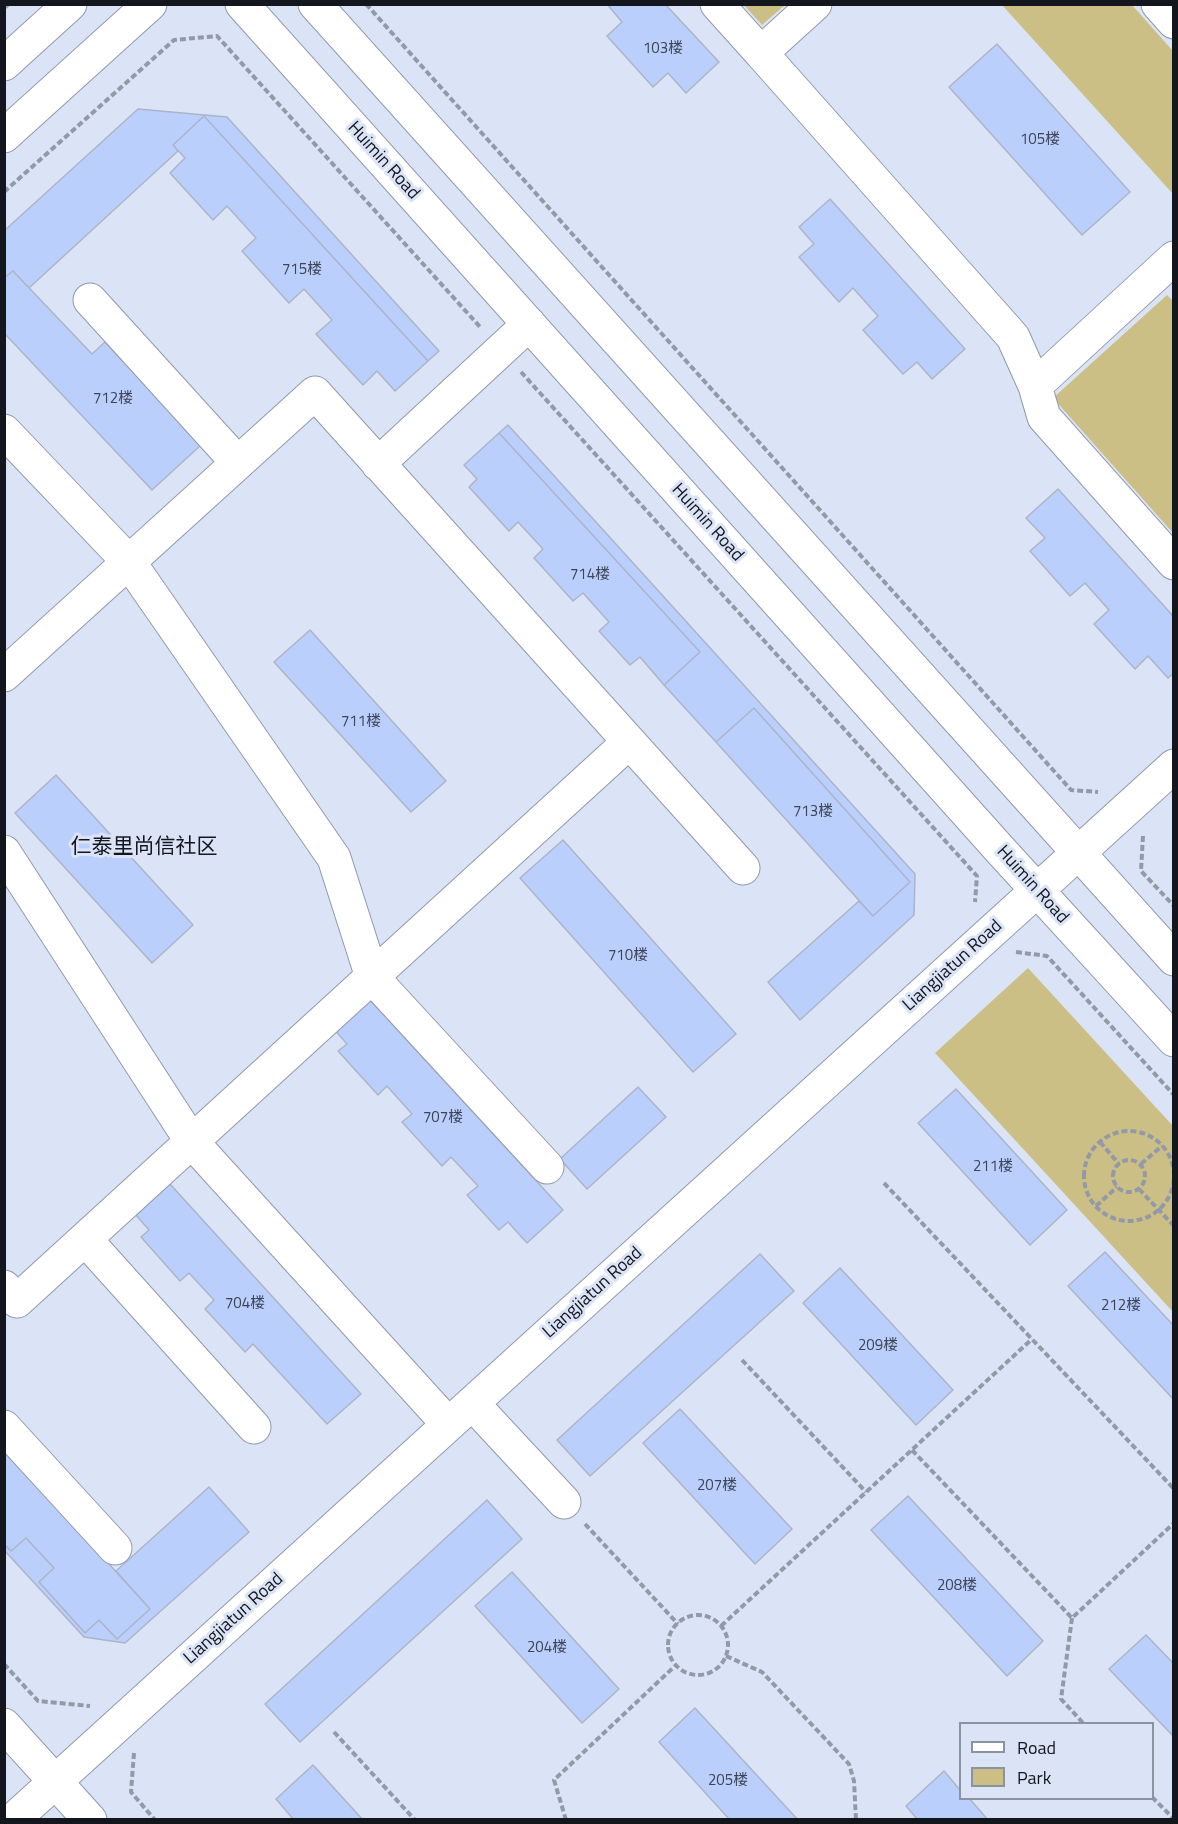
<!DOCTYPE html>
<meta charset="utf-8">
<style>
body{margin:0}
#map{position:relative;width:1178px;height:1824px;overflow:hidden;background:#dbe4f7;font-family:"Titillium Web",sans-serif}
canvas{display:block}
.frame{position:absolute;inset:0;border:6px solid #13161d;pointer-events:none}
.legend{position:absolute;left:959px;top:1722px;width:195px;height:78px;box-sizing:border-box;background:#dbe4f7;border:2px solid #8b92a0;margin:0;padding:8px 10px;list-style:none;font-size:18px;color:#13161d}
.legend li{display:flex;align-items:center;gap:12px;height:30px}
.legend b{width:30px;border:2px solid #8b92a0}
</style>
<div id="map">
<canvas width="1178" height="1824"></canvas>
<div class="frame"></div>
<ul class="legend">
<li><b style="height:8px;background:#fff"></b>Road</li>
<li><b style="height:16px;background:#ccbf85"></b>Park</li>
</ul>
</div>
<script>
const c = document.querySelector('canvas').getContext('2d');
c.lineJoin = 'round';
function fill(path, color) { c.fillStyle = color; c.fill(path, 'evenodd'); }
const toPath = rows => new Path2D(rows.map(r => 'M' + r).join(''));
function trace(path, color, width, dash) { c.strokeStyle = color; c.lineWidth = width; c.lineCap = dash ? 'butt' : 'round'; c.setLineDash(dash || []); c.stroke(path); }
function write(font, color, halo, rows, align = 'center') {
  c.font = font + ' "Titillium Web","Noto Sans SC",sans-serif'; c.lineWidth = 6; c.setLineDash([]); c.textBaseline = 'middle'; c.strokeStyle = halo; c.fillStyle = color; for (const [text, x, y, turn = 0] of rows) {
    c.save(); c.translate(x, y); c.rotate((+turn || 0) * Math.PI / 180); c.textAlign = isNaN(turn) ? turn : align; if (halo) c.strokeText(text, 0, 0); c.fillText(text, 0, 0); c.restore();
  }
}
fill(toPath([
 [744,5,785,5,762,25],
 [1002,5,1132,5,1173,51,1173,194],
 [1167,295,1174,302,1173,533,1053,398],
 [1028,968,1173,1126,1173,1312,935,1053]
]), '#ccbf85');
const building = toPath([
 [607,4,665,4,719,62,686,93,668,73,653,87,607,36,622,22,607,4],
 [997,44,1130,192,1082,235,949,87,997,44],
 [138,109,227,117,439,351,428,361,204,116,173,145,178,151,29,288,13,271,4,278,4,231,138,109],
 [204,116,428,361,395,391,377,371,363,385,316,334,332,320,304,289,289,303,242,251,256,238,227,206,213,220,170,173,185,158,173,145,204,116],
 [830,199,965,349,932,379,917,362,903,374,863,330,878,316,853,288,839,302,799,257,814,244,799,227,830,199],
 [13,271,92,354,105,342,201,445,152,490,4,333,4,278,13,271],
 [508,425,915,874,914,915,800,1020,768,982,859,901,873,916,910,882,754,708,716,742,664,685,700,652,499,433,508,425],
 [499,433,700,652,664,685,640,657,630,665,599,631,609,622,583,593,573,601,534,558,543,549,518,522,509,531,469,487,477,479,464,465,499,433],
 [1058,489,1174,617,1174,673,1168,678,1148,656,1135,669,1094,624,1109,610,1085,583,1070,596,1030,551,1045,538,1026,518,1058,489],
 [310,630,446,781,411,812,274,662,310,630],
 [754,708,910,882,873,916,716,742,754,708],
 [56,775,193,925,152,963,15,813,56,775],
 [563,840,736,1034,693,1072,520,878,563,840],
 [368,998,563,1210,527,1243,508,1222,499,1230,467,1195,478,1186,451,1157,442,1166,402,1122,412,1114,387,1086,378,1095,338,1051,347,1044,334,1029,368,998],
 [638,1087,666,1117,587,1189,560,1159,638,1087],
 [956,1089,1067,1210,1030,1245,918,1123,956,1089],
 [170,1184,361,1394,327,1424,253,1344,245,1352,205,1309,214,1300,189,1273,180,1281,141,1237,149,1230,136,1215,170,1184],
 [1105,1252,1174,1326,1174,1400,1068,1286,1105,1252],
 [760,1254,794,1291,590,1476,557,1440,760,1254],
 [840,1268,953,1390,916,1425,803,1303,840,1268],
 [680,1409,792,1529,755,1564,643,1443,680,1409],
 [4,1449,150,1609,117,1639,99,1620,85,1633,39,1582,54,1568,26,1538,11,1551,4,1544,4,1449],
 [209,1487,249,1532,125,1643,84,1637,4,1550,4,1544,11,1551,26,1538,54,1568,39,1582,85,1633,99,1620,117,1639,150,1609,116,1571,209,1487],
 [908,1496,1043,1641,1007,1676,871,1530,908,1496],
 [487,1500,522,1539,300,1742,265,1704,487,1500],
 [512,1572,619,1689,582,1723,475,1606,512,1572],
 [1146,1635,1174,1664,1174,1737,1109,1669,1146,1635],
 [695,1708,798,1820,730,1820,659,1742,695,1708],
 [313,1765,363,1820,294,1820,276,1799,313,1765],
 [944,1771,960,1790,960,1798,969,1798,988,1820,918,1820,906,1806,944,1771]
]);
fill(building, '#bbcffd');
trace(building, '#acb4c7', 1.5);
const minor = toPath([
 [717,4,761,53],
 [815,4,761,53,1013,337,1035,386,1044,417,1174,563],
 [1158,4,1174,22],
 [90,300,238,463],
 [1035,386,1174,258],
 [4,431,129,562,334,858,372,977,547,1167],
 [378,464,529,324],
 [4,675,315,393,743,868],
 [4,852,192,1142,448,1424],
 [85,1239,254,1427],
 [4,1287,17,1301,629,742],
 [472,1403,564,1502],
 [4,1427,115,1548],
 [13,1820,1174,766]
]);
const major = toPath([
 [242,4,1003,853,1174,1040],
 [315,4,1174,959],
 [4,64,70,4],
 [4,136,150,4],
 [4,1725,90,1820]
]);
trace(minor, '#9199ab', 35);
trace(major, '#9199ab', 35);
trace(toPath([
 [366,4,1071,790,1098,792],
 [4,8,9,4],
 [4,192,174,40,217,36,481,328],
 [521,372,977,876,975,902],
 [1143,836,1141,871,1174,906],
 [1016,952,1047,956,1174,1095],
 '1084 1176a45 45 0 1 1 90 0a45 45 0 1 1-90 0Z',
 [1100,1142,1119,1164],
 '1113 1176a16 16 0 1 1 32 0a16 16 0 1 1-32 0Z',
 [1141,1164,1162,1146],
 [884,1183,1174,1489],
 [1139,1189,1174,1226],
 [1096,1206,1117,1187],
 [742,1360,866,1492],
 [912,1450,1072,1618,1174,1523],
 [585,1524,678,1624],
 '668 1645a30 30 0 1 1 60 0a30 30 0 1 1-60 0Z',
 [1072,1618,1061,1699,1084,1724],
 [721,1626,1032,1339],
 [726,1656,762,1672,849,1764,854,1781,856,1820],
 [4,1664,38,1701,90,1706],
 [334,1732,415,1820],
 [134,1753,131,1792,155,1820],
 [1152,1797,1174,1819],
 [566,1820,554,1780,676,1665]
]), '#9299a7', 4, [6, 3]);
trace(minor, '#fff', 33);
trace(major, '#fff', 33);
write('15px', '#3d4455', null, [
 ["103楼",663,49],
 ["105楼",1040,140],
 ["715楼",302,270],
 ["712楼",113,399],
 ["714楼",590,575],
 ["711楼",361,722],
 ["713楼",813,812],
 ["710楼",628,956],
 ["707楼",443,1118],
 ["211楼",993,1167],
 ["704楼",245,1304],
 ["212楼",1121,1306],
 ["209楼",878,1346],
 ["207楼",717,1486],
 ["208楼",957,1586],
 ["204楼",547,1648],
 ["205楼",728,1781]
]);
write('18px', '#13161d', '#dbe4f7', [
 ["Huimin Road",383,161,48],
 ["Huimin Road",707,523,48],
 ["Huimin Road",1032,885,48],
 ["Liangjiatun Road",953,966,-42],
 ["Liangjiatun Road",593,1293,-42],
 ["Liangjiatun Road",234,1619,-42]
]);
write('21px', '#13161d', '#dbe4f7', [
 ["仁泰里尚信社区",144,848]
]);
</script>
